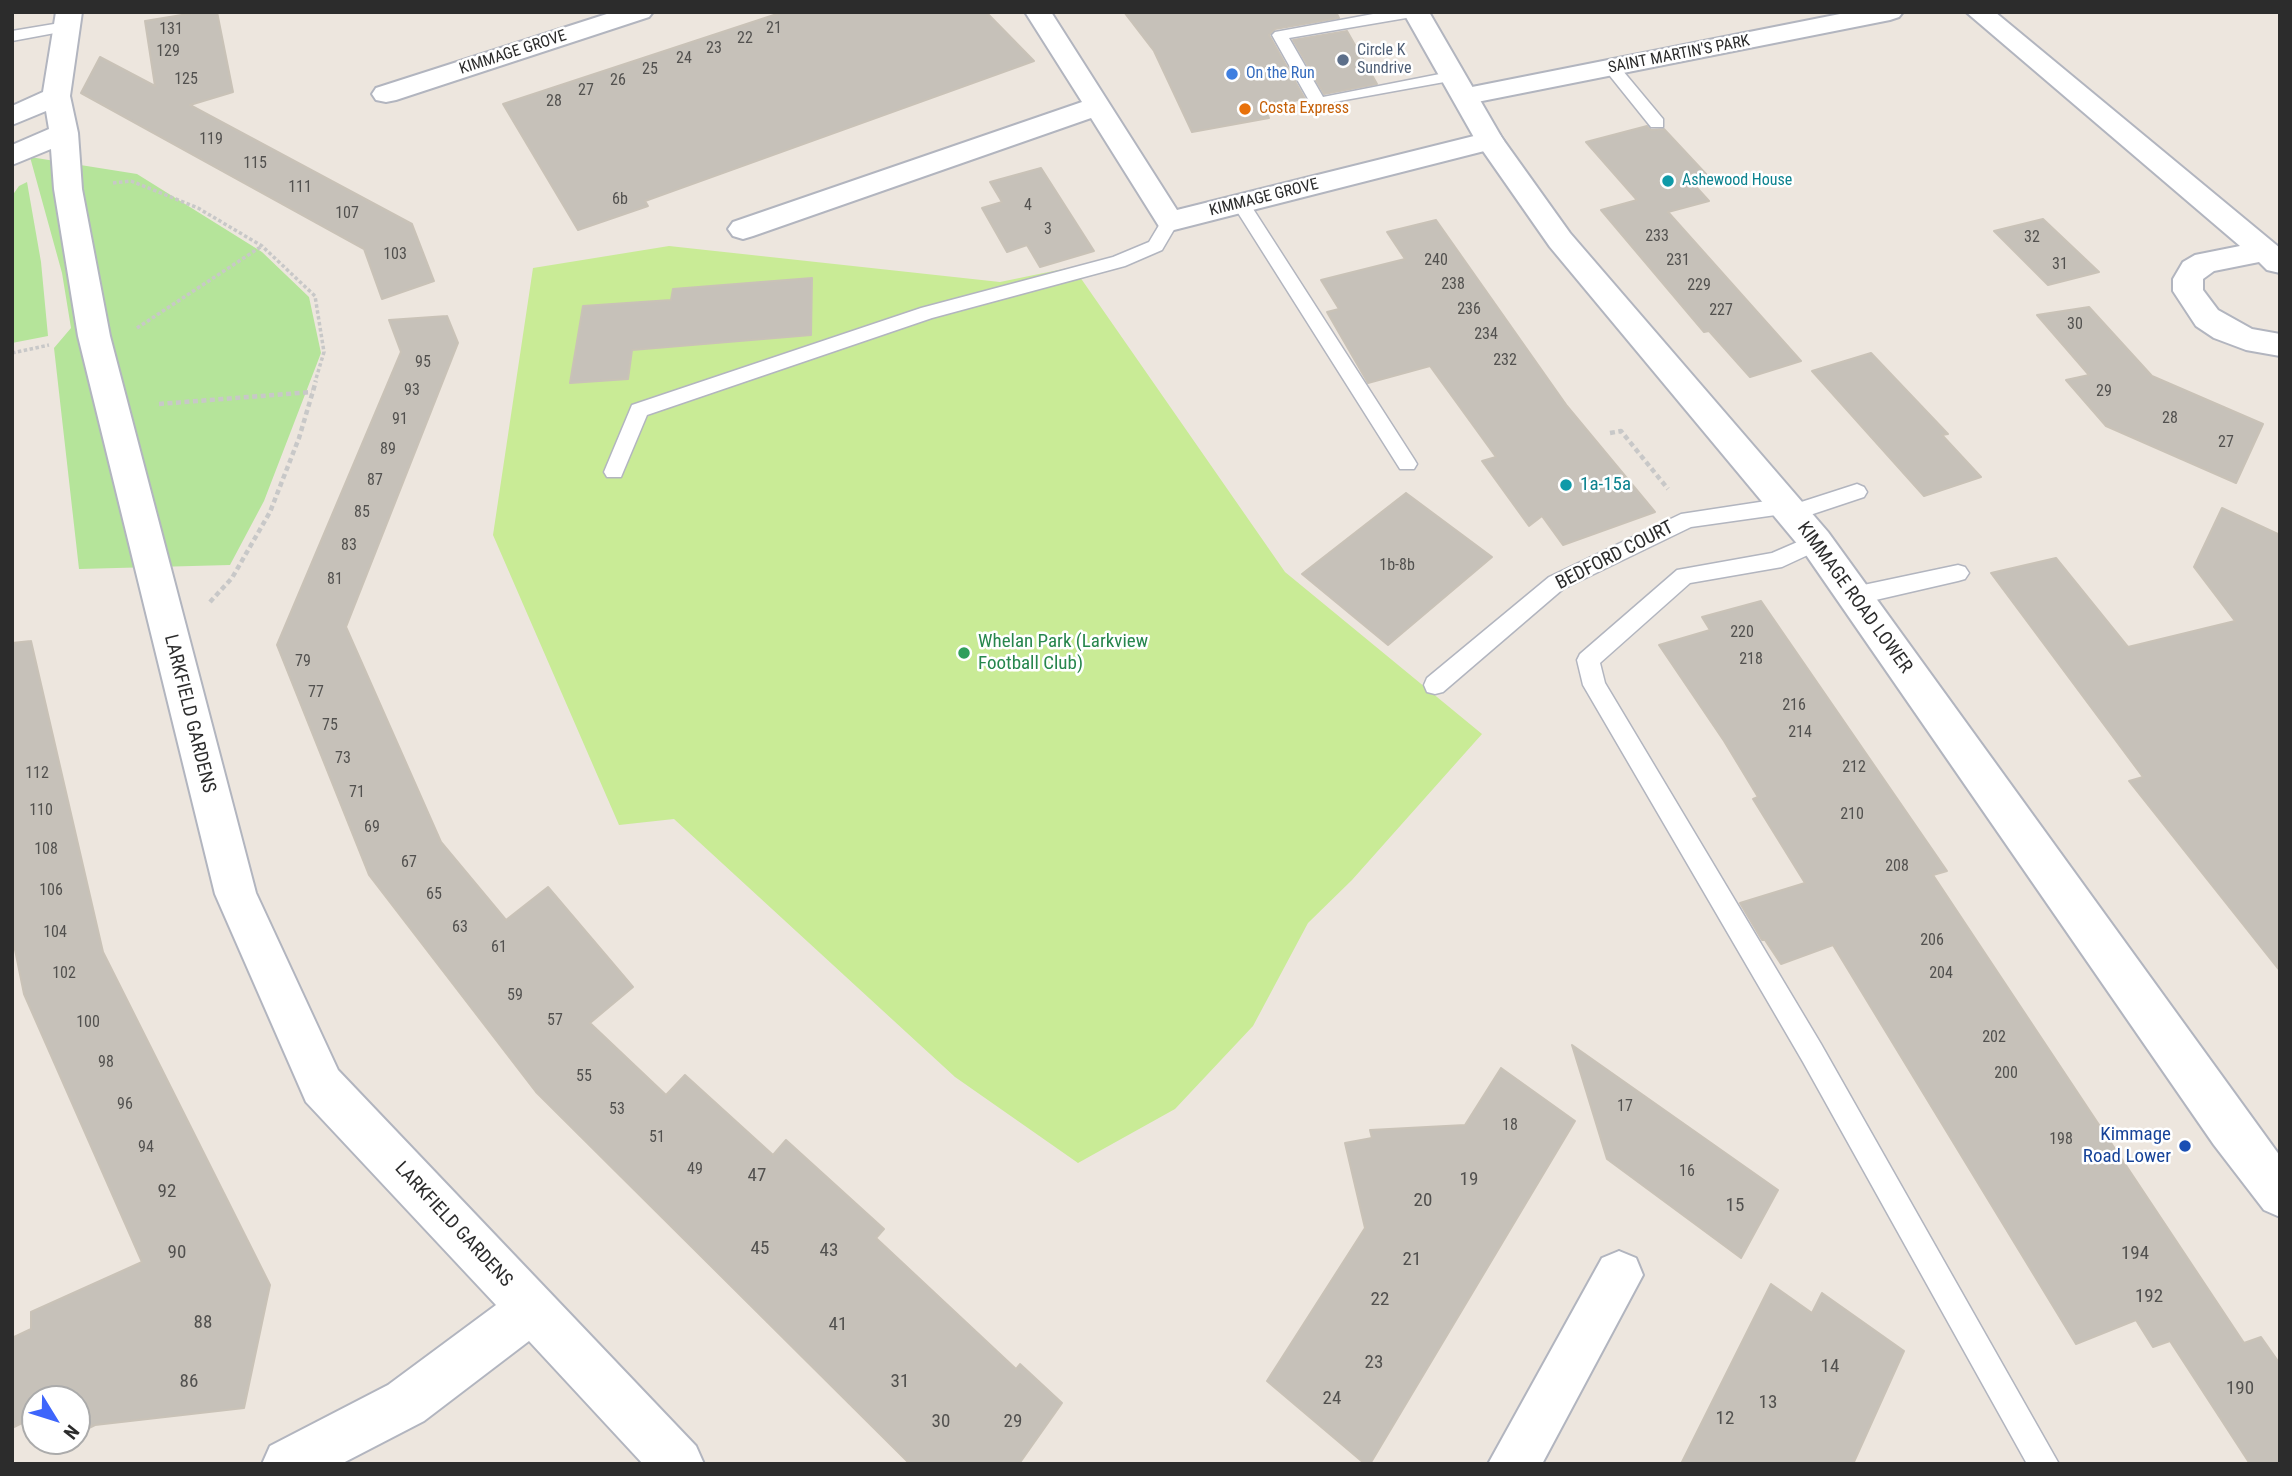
<!DOCTYPE html>
<style>
body{margin:0}
#map{position:relative;width:2292px;height:1476px;overflow:hidden;background:#ede6de;font-family:"Roboto Condensed",sans-serif}
canvas{display:block}
.frame{position:absolute;inset:0;border:14px solid #2c2c2c;pointer-events:none}
.north{position:absolute;left:21px;top:1385px;width:70px;height:70px;box-sizing:border-box;background:#fff;border:2px solid #ababab;border-radius:50%;rotate:128deg;font-size:19px;font-weight:700;line-height:28px;text-align:center;color:#2c2c2c}
.north::after{content:'';display:block;margin:auto;width:24px;height:32px;background:#3e65fb;clip-path:polygon(50% 0,100% 100%,50% 72%,0 100%)}
</style>
<div id="map">
<canvas width="2292" height="1476"></canvas>
<div class="frame"></div>
<div class="north">N</div>
</div>
<script>
const c = document.querySelector('canvas').getContext('2d');
c.lineJoin = 'round';
function fill(path, color) { c.fillStyle = color; c.fill(path, 'evenodd'); }
const toPath = rows => new Path2D(rows.map(r => 'M' + r).join(''));
function trace(path, color, width, dash) { c.strokeStyle = color; c.lineWidth = width; c.lineCap = dash ? 'butt' : 'round'; c.setLineDash(dash || []); c.stroke(path); }
function write(font, color, halo, rows, align = 'center') {
  c.font = font + ' "Roboto Condensed",sans-serif'; c.lineWidth = 5; c.setLineDash([]); c.textBaseline = 'middle'; c.strokeStyle = halo; c.fillStyle = color; for (const [text, x, y, turn = 0] of rows) {
    c.save(); c.translate(x, y); c.rotate((+turn || 0) * Math.PI / 180); c.textAlign = isNaN(turn) ? turn : align; if (halo) c.strokeText(text, 0, 0); c.fillText(text, 0, 0); c.restore();
  }
}
fill(toPath([
 [30,157,137,174,262,252,309,297,321,353,264,501,230,565,79,569,54,348,71,328,62,273],
 [27,182,41,262,48,336,12,343,12,196,19,186]
]), '#b5e49a');
fill(toPath([
 [669,246,1000,282,1073,267,1285,572,1482,734,1352,880,1308,923,1253,1026,1175,1109,1078,1163,955,1077,674,819,619,825,493,535,533,268]
]), '#c9eb96');
const building = toPath([
 [200,12,217,12,233,92,190,105,412,224,434,281,382,299,364,249,81,93,100,57,155,86,145,21,200,12],
 [783,12,986,12,1034,61,645,201,648,206,578,230,503,104,783,12],
 [1124,12,1336,12,1339,18,1275,29,1269,35,1305,99,1263,106,1269,118,1192,132,1154,51,1124,12],
 [1347,31,1377,84,1324,94,1293,40,1347,31],
 [1647,126,1651,130,1664,129,1706,174,1689,179,1709,201,1668,212,1801,361,1750,377,1709,331,1704,332,1601,210,1637,200,1586,142,1647,126],
 [1041,168,1094,251,1040,267,1027,245,1007,252,982,208,1002,202,990,182,1041,168],
 [2043,219,2099,272,2048,285,1994,231,2043,219],
 [1436,220,1567,406,1655,512,1563,545,1542,516,1529,526,1482,461,1496,457,1430,366,1368,383,1327,312,1339,309,1321,280,1405,259,1387,232,1436,220],
 [812,278,811,335,632,350,628,379,570,383,583,306,671,300,673,289,812,278],
 [2089,307,2152,376,2263,424,2236,483,2106,426,2066,380,2089,375,2037,315,2089,307],
 [447,316,458,343,346,627,441,842,506,920,548,887,633,987,590,1023,666,1095,685,1075,773,1155,786,1140,884,1229,876,1238,1016,1369,1020,1364,1062,1403,1019,1464,910,1464,536,1092,369,875,277,645,401,352,389,320,447,316],
 [1871,353,1948,434,1942,435,1981,477,1924,496,1812,371,1871,353],
 [1406,493,1492,557,1388,645,1302,574,1406,493],
 [2222,508,2280,535,2280,971,2129,781,2143,777,1991,573,2056,558,2128,647,2235,621,2194,567,2222,508],
 [1761,601,1947,871,1933,875,2244,1343,2261,1337,2280,1364,2280,1464,2250,1464,2170,1341,2153,1347,2136,1320,2076,1344,1833,945,1781,964,1765,940,1762,940,1740,903,1805,883,1753,799,1758,797,1724,741,1659,645,1710,630,1702,617,1761,601],
 [31,641,103,952,270,1285,244,1408,95,1425,77,1434,77,1399,35,1399,35,1439,34,1417,12,1428,12,1338,31,1329,31,1312,142,1262,24,994,12,935,12,643,31,641],
 [1572,1045,1778,1190,1741,1258,1607,1159,1572,1045],
 [1501,1068,1575,1121,1370,1464,1365,1464,1267,1381,1365,1228,1345,1143,1372,1138,1370,1130,1465,1125,1501,1068],
 [1771,1284,1812,1313,1822,1293,1904,1351,1853,1464,1681,1464,1771,1284]
]);
fill(building, '#c6c1b9');
trace(building, '#c9c2b7', 2);
const service = toPath([
 [1384,12,1419,12,1412,17,1289,38,1323,97,1455,71,1461,73,1461,79,1312,106,1272,35,1275,32,1384,12],
 [66,22,74,27,71,30,12,41,12,31,66,22],
 [1612,63,1618,65,1663,119,1663,127,1651,127,1606,71,1606,65,1612,63],
 [1242,199,1248,201,1414,459,1417,464,1414,469,1400,469,1233,205,1242,199],
 [1170,215,1179,221,1162,250,1125,266,932,318,647,415,621,477,607,477,604,472,632,405,921,308,1113,257,1149,242,1164,217,1170,215],
 [1857,484,1864,487,1867,492,1864,497,1792,521,1783,514,1691,527,1563,589,1443,692,1435,694,1427,692,1424,685,1427,678,1549,577,1681,514,1786,498,1795,504,1857,484],
 [1816,534,1823,536,1826,542,1823,548,1782,567,1690,583,1600,663,1605,683,1821,1044,2059,1464,2027,1464,1803,1062,1583,685,1577,660,1580,654,1677,570,1772,553,1816,534],
 [1958,565,1965,567,1969,573,1965,579,1958,581,1854,605,1846,602,1843,596,1846,590,1854,587,1958,565]
]);
const minor = toPath([
 [56,12,82,12,70,96,78,133,82,189,110,336,256,893,338,1070,696,1446,704,1464,643,1464,529,1341,424,1421,341,1464,262,1464,270,1446,388,1385,496,1305,306,1102,215,894,78,336,54,189,51,149,12,165,12,145,49,129,46,111,12,125,12,106,43,92,56,12],
 [613,12,653,12,649,17,396,100,386,102,376,100,372,94,376,88,613,12],
 [1025,12,1051,12,1177,210,1490,132,1500,135,1504,141,1500,147,1170,231,1160,228,1091,118,753,236,743,239,733,236,728,229,733,222,1082,102,1025,12],
 [1850,12,1903,12,1899,17,1890,20,1467,104,1457,102,1453,96,1457,90,1467,88,1850,12],
 [1966,12,1995,12,2280,248,2280,273,2267,270,2259,262,2214,271,2203,279,2203,290,2218,310,2252,329,2280,334,2280,356,2246,350,2214,338,2196,326,2173,291,2173,279,2183,262,2195,255,2240,246,1966,12],
 [1619,1251,1636,1258,1643,1275,1542,1464,1488,1464,1602,1258,1619,1251]
]);
const secondary = toPath([
 [1403,12,1429,12,1502,138,1570,233,1828,532,2280,1156,2280,1217,2264,1210,2214,1145,1804,552,1550,247,1476,141,1403,12]
]);
trace(service, '#b2b5bf', 3);
trace(minor, '#b2b5bf', 4);
trace(secondary, '#b2b5bf', 4);
trace(toPath([
 [113,183,131,181,198,208,262,246,315,296,324,352,315,382],
 [137,328,262,246],
 [12,353,49,345]
]), '#c8c8c8', 3.5, [3.5, 2.5]);
trace(toPath([
 [159,404,312,392],
 [1610,433,1621,431,1668,489],
 [210,602,232,578,270,512,299,438,316,381]
]), '#c8c8c8', 4.5, [5, 3.5]);
fill(service, '#fff');
fill(minor, '#fff');
fill(secondary, '#fff');
for (const [x, y, r, color] of [
 [1343,60,7,"#5c6f8a"],
 [1232,74,7,"#3f7fe0"],
 [1245,109,7,"#e8710a"],
 [1668,181,7,"#0f9aa8"],
 [1566,485,7,"#0f9aa8"],
 [964,653,7,"#2e9e5b"],
 [2185,1146,7,"#1a4fb4"]
]) { const dot = new Path2D(); dot.arc(x, y, r, 0, 2 * Math.PI); c.fillStyle = color; c.fill(dot); trace(dot, '#fff', 2.5); }
write('16px', '#52514f', null, [
 ["21",774,29],
 ["131",171,30],
 ["22",745,39],
 ["23",714,49],
 ["129",168,52],
 ["24",684,59],
 ["25",650,70],
 ["125",186,80],
 ["26",618,81],
 ["27",586,91],
 ["28",554,102],
 ["119",211,140],
 ["115",255,164],
 ["111",300,188],
 ["6b",620,200],
 ["4",1028,206],
 ["107",347,214],
 ["3",1048,230],
 ["233",1657,237],
 ["32",2032,238],
 ["103",395,255],
 ["240",1436,261],
 ["231",1678,261],
 ["31",2060,265],
 ["238",1453,285],
 ["229",1699,286],
 ["236",1469,310],
 ["227",1721,311],
 ["30",2075,325],
 ["234",1486,335],
 ["232",1505,361],
 ["95",423,363],
 ["93",412,391],
 ["29",2104,392],
 ["28",2170,419],
 ["91",400,420],
 ["27",2226,443],
 ["89",388,450],
 ["87",375,481],
 ["85",362,513],
 ["83",349,546],
 ["1b-8b",1397,566],
 ["81",335,580],
 ["220",1742,633],
 ["218",1751,660],
 ["79",303,662],
 ["77",316,693],
 ["216",1794,706],
 ["75",330,726],
 ["214",1800,733],
 ["73",343,759],
 ["212",1854,768],
 ["112",37,774],
 ["71",357,793],
 ["110",41,811],
 ["210",1852,815],
 ["69",372,828],
 ["108",46,850],
 ["67",409,863],
 ["208",1897,867],
 ["106",51,891],
 ["65",434,895],
 ["63",460,928],
 ["104",55,933],
 ["206",1932,941],
 ["61",499,948],
 ["102",64,974],
 ["204",1941,974],
 ["59",515,996],
 ["57",555,1021],
 ["100",88,1023],
 ["202",1994,1038],
 ["98",106,1063],
 ["200",2006,1074],
 ["55",584,1077],
 ["96",125,1105],
 ["17",1625,1107],
 ["53",617,1110],
 ["18",1510,1126],
 ["51",657,1138],
 ["198",2061,1140],
 ["94",146,1148],
 ["49",695,1170],
 ["16",1687,1172]
]);
write('16px', '#4e5e75', '#fff', [
 ["Circle K",1357,51],
 ["Sundrive",1357,69]
], 'left');
write('16px', '#2c2c2c', '#fff', [
 ["KIMMAGE GROVE",513,53,-18],
 ["SAINT MARTIN'S PARK",1679,55,-11],
 ["KIMMAGE GROVE",1264,198,-14]
]);
write('16px', '#366cbe', '#fff', [
 ["On the Run",1246,74]
], 'left');
write('16px', '#c56008', '#fff', [
 ["Costa Express",1259,109]
], 'left');
write('16px', '#0d838f', '#fff', [
 ["Ashewood House",1682,181]
], 'left');
write('19px', '#0d838f', '#fff', [
 ["1a-15a",1580,485]
], 'left');
write('19px', '#2c2c2c', '#fff', [
 ["BEDFORD COURT",1615,556,-27],
 ["KIMMAGE ROAD LOWER",1854,598,54],
 ["LARKFIELD GARDENS",189,714,76],
 ["LARKFIELD GARDENS",453,1225,47]
]);
write('19px', '#27864d', '#fff', [
 ["Whelan Park (Larkview",978,642],
 ["Football Club)",978,664]
], 'left');
write('19px', '#164399', '#fff', [
 ["Kimmage",2171,1135],
 ["Road Lower",2171,1157]
], 'right');
write('19px', '#52514f', null, [
 ["47",757,1176],
 ["19",1469,1180],
 ["92",167,1192],
 ["20",1423,1201],
 ["15",1735,1206],
 ["45",760,1249],
 ["43",829,1251],
 ["90",177,1253],
 ["194",2135,1254],
 ["21",1412,1260],
 ["192",2149,1297],
 ["22",1380,1300],
 ["88",203,1323],
 ["41",838,1325],
 ["23",1374,1363],
 ["14",1830,1367],
 ["86",189,1382],
 ["31",900,1382],
 ["190",2240,1389],
 ["24",1332,1399],
 ["13",1768,1403],
 ["12",1725,1419],
 ["30",941,1422],
 ["29",1013,1422]
]);
</script>
